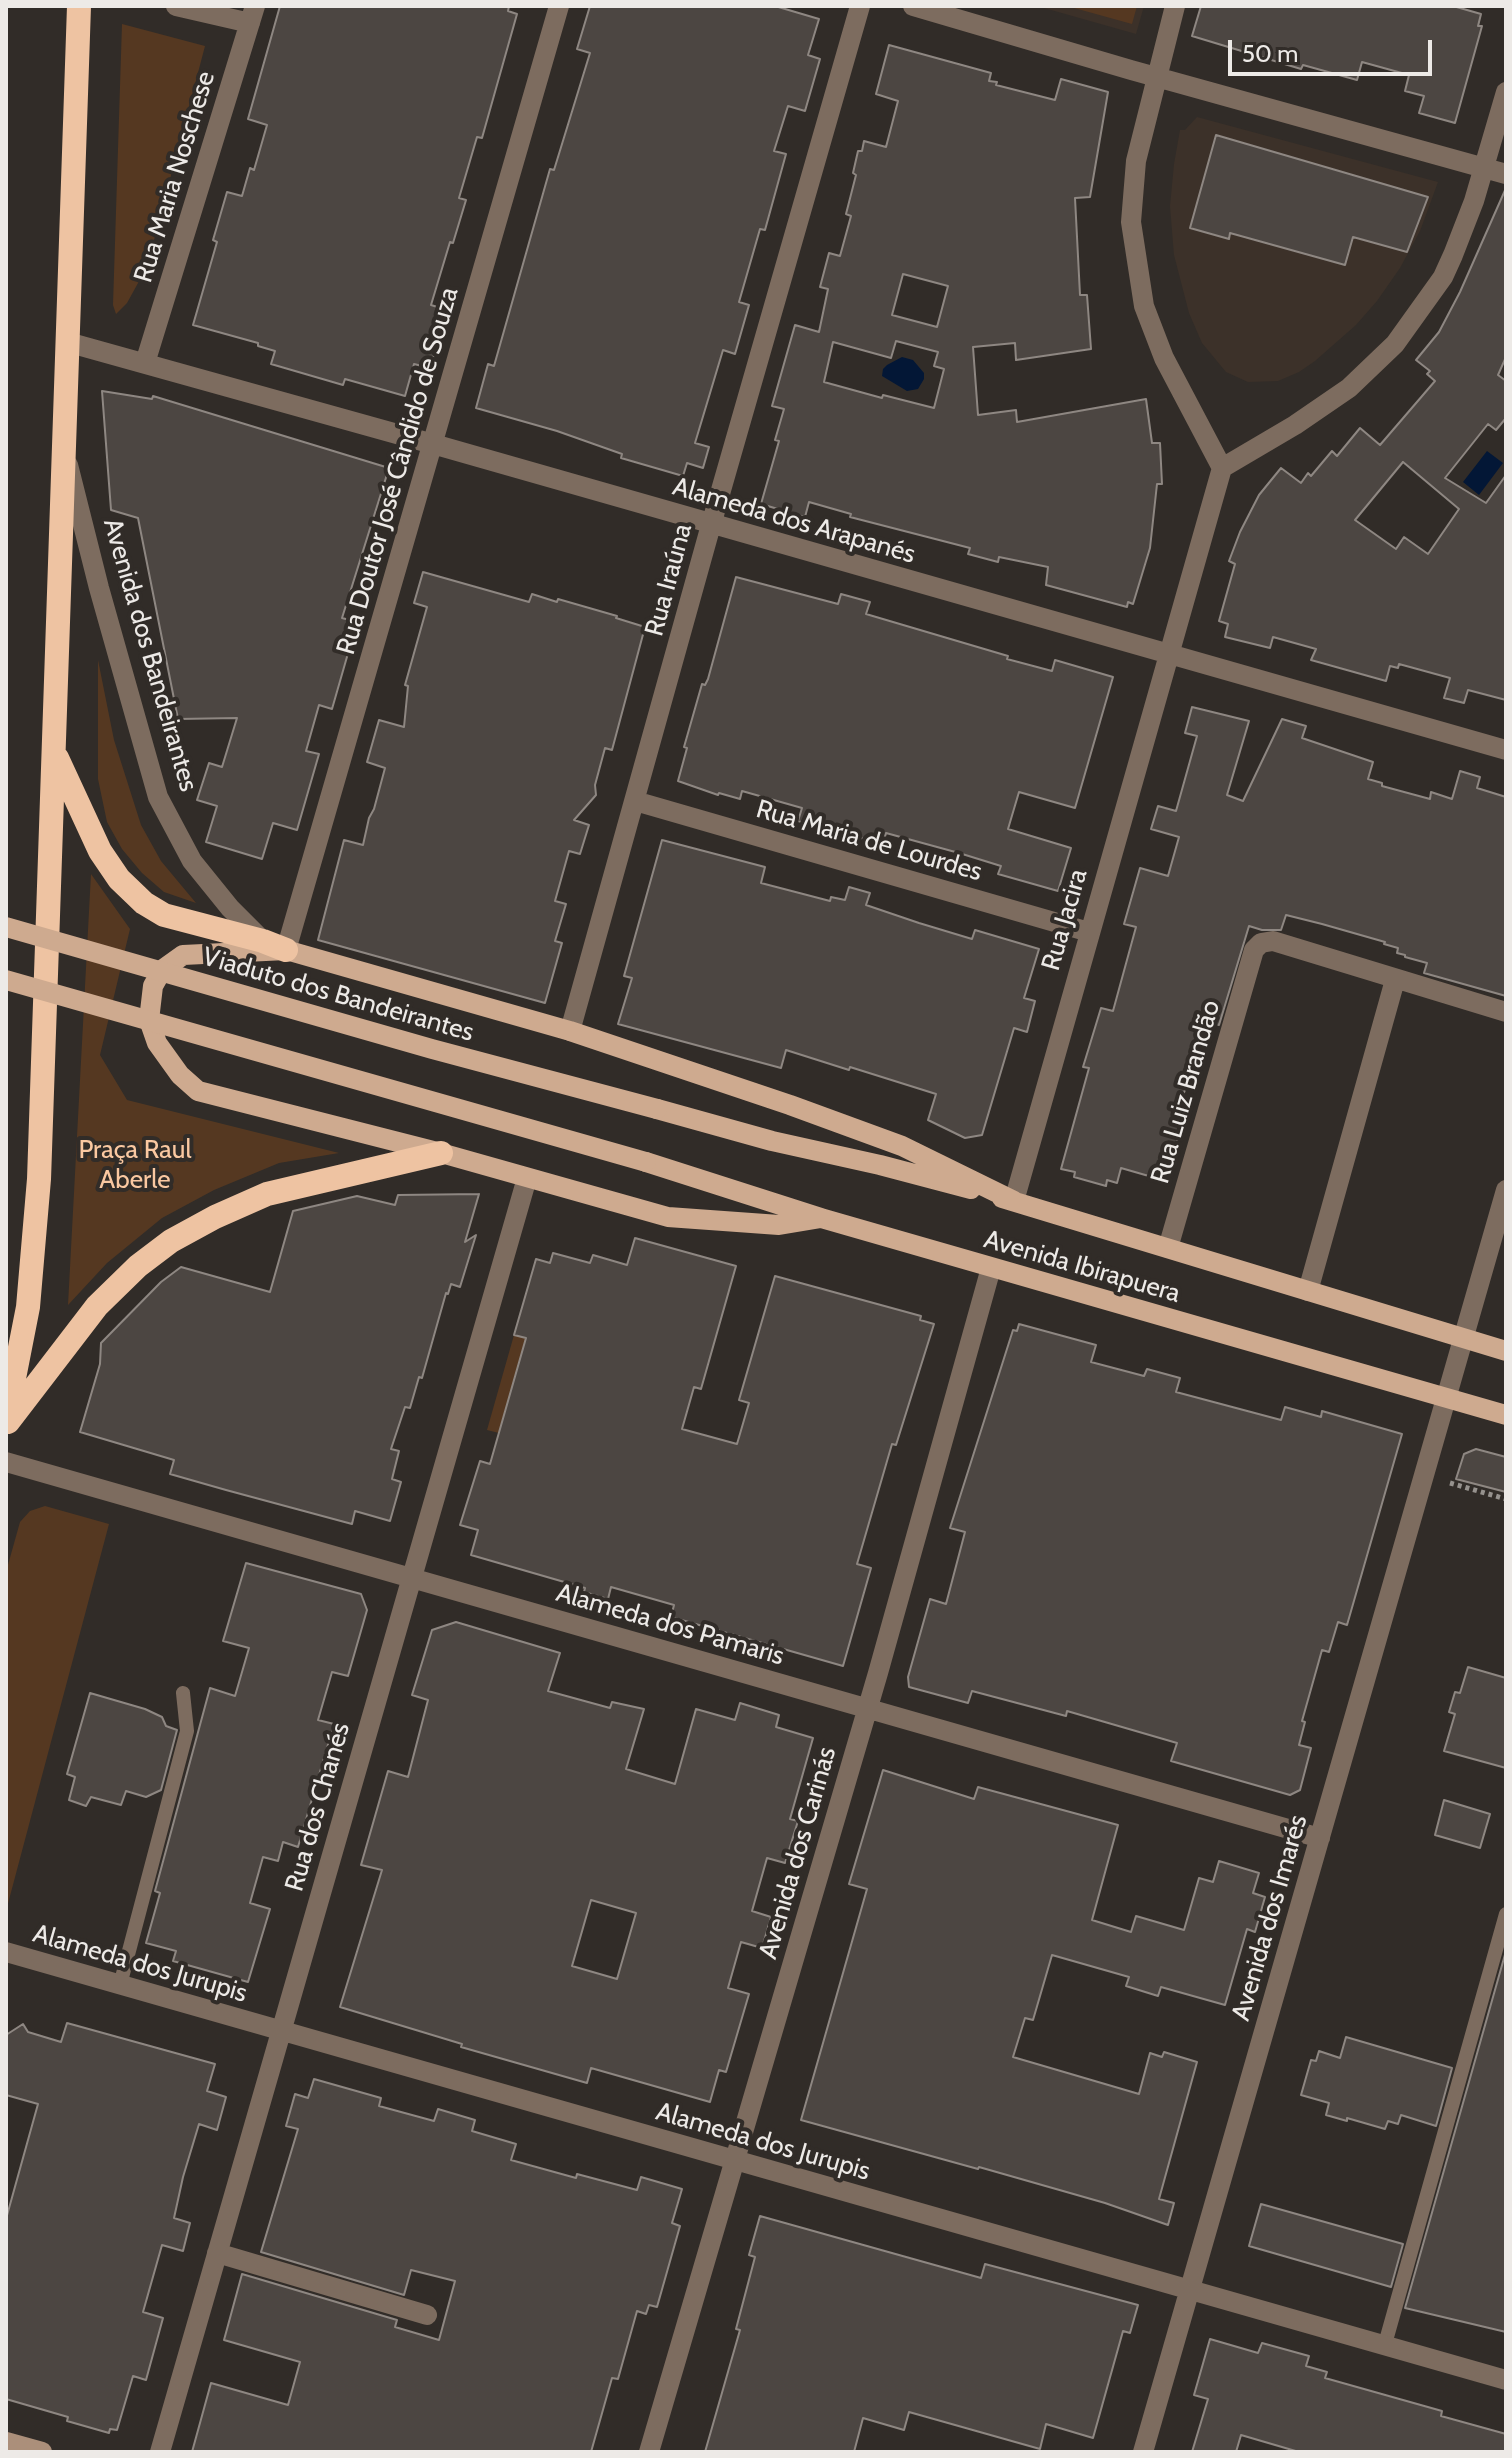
<!DOCTYPE html>
<meta charset="utf-8">
<style>
body{margin:0}
#map{position:relative;width:1512px;height:2458px;overflow:hidden;background:#312c28;font-family:Cabin,sans-serif}
canvas{display:block}
.frame{position:absolute;inset:0;border:8px solid #edeae7;pointer-events:none}
.scale{position:absolute;left:1228px;top:40px;width:204px;height:36px;box-sizing:border-box;border:4px solid #edeae7;border-top:0;padding-left:10px;font-size:24px;line-height:28px;white-space:nowrap;color:#edeae7;-webkit-text-stroke:6px #312c28;paint-order:stroke}
</style>
<div id="map">
<canvas width="1512" height="2458"></canvas>
<div class="frame"></div>
<div class="scale">50 m</div>
</div>
<script>
const c = document.querySelector('canvas').getContext('2d');
c.lineJoin = 'round';
function fill(path, color) { c.fillStyle = color; c.fill(path, 'evenodd'); }
const toPath = rows => new Path2D(rows.map(r => 'M' + r).join(''));
function trace(path, color, width, dash) { c.strokeStyle = color; c.lineWidth = width; c.lineCap = dash ? 'butt' : 'round'; c.setLineDash(dash || []); c.stroke(path); }
function write(font, color, halo, rows, align = 'center') {
  c.font = font + ' Cabin,sans-serif'; c.lineWidth = 8; c.setLineDash([]); c.textBaseline = 'middle'; c.strokeStyle = halo; c.fillStyle = color; for (const [text, x, y, turn = 0] of rows) {
    c.save(); c.translate(x, y); c.rotate((+turn || 0) * Math.PI / 180); c.textAlign = isNaN(turn) ? turn : align; if (halo) c.strokeText(text, 0, 0); c.fillText(text, 0, 0); c.restore();
  }
}
fill(toPath([
 [1037,6,1144,6,1136,34],
 [1197,117,1438,182,1420,231,1400,268,1377,301,1356,325,1315,361,1299,372,1278,381,1248,382,1226,372,1202,343,1189,313,1174,255,1170,206,1174,164,1180,130,1185,130]
]), '#3c3129');
fill(toPath([
 [1067,6,1137,6,1132,24],
 [122,24,205,46,153,244,143,274,127,303,116,314,113,305],
 [98,660,114,740,141,825,161,861,196,903,164,892,142,873,122,849,107,822,98,779],
 [91,874,130,929,100,1055,127,1100,339,1153,279,1163,214,1190,162,1218,107,1263,68,1305],
 [514,1335,526,1338,499,1433,487,1430],
 [45,1506,109,1524,6,1911,6,1572,20,1522,30,1511]
]), '#553821');
fill(toPath([
 [902,357,913,360,924,373,924,379,918,389,907,391,882,376,883,369,887,365],
 [1487,451,1503,463,1479,495,1463,482]
]), '#031736');
const building = toPath([
 [280,6,509,6,508,11,517,14,482,138,477,137,459,198,466,200,453,243,450,242,431,305,447,310,430,368,414,364,405,396,345,379,343,385,271,364,275,351,258,346,258,343,193,325,217,242,213,240,227,192,242,196,250,168,254,170,267,125,248,119,280,6],
 [590,6,775,6,819,19,808,55,820,59,805,111,788,106,774,151,786,154,765,230,760,229,739,302,749,305,735,354,723,350,695,443,709,447,703,468,687,463,683,476,621,458,622,454,557,431,476,408,488,364,494,366,550,169,554,170,590,53,577,49,590,6],
 [1201,6,1453,6,1481,14,1478,26,1482,26,1455,123,1419,113,1424,96,1405,91,1409,75,1362,62,1357,80,1303,65,1301,69,1192,36,1201,6],
 [889,45,991,73,989,81,997,82,996,85,1055,100,1061,79,1108,92,1090,197,1075,198,1080,295,1087,295,1091,349,1016,360,1015,343,973,347,978,415,1016,410,1017,422,1146,399,1152,443,1160,443,1162,484,1157,484,1150,548,1133,604,1128,602,1127,607,1046,585,1048,567,999,557,998,562,968,554,970,548,850,517,851,514,809,502,805,517,761,504,779,441,775,440,784,409,772,406,795,325,819,332,828,289,820,287,829,253,840,256,851,216,846,214,856,175,853,173,858,151,862,151,864,141,886,147,898,101,876,94,889,45],
 [903,274,948,286,937,327,892,315,903,274],
 [896,341,938,352,934,366,944,369,934,408,883,395,882,398,824,382,833,342,891,358,896,341],
 [1216,135,1428,197,1407,252,1353,237,1345,265,1230,233,1229,239,1190,228,1216,135],
 [1506,188,1506,357,1498,375,1506,381,1506,418,1496,430,1488,424,1445,478,1486,503,1506,475,1506,700,1468,690,1464,703,1444,698,1450,678,1399,664,1398,668,1390,666,1386,681,1311,660,1316,649,1273,637,1270,648,1225,637,1228,624,1219,621,1235,564,1229,561,1240,532,1259,495,1281,468,1301,483,1308,473,1311,476,1332,451,1337,456,1360,428,1380,445,1435,381,1427,374,1430,371,1416,360,1439,332,1460,292,1506,188],
 [1403,462,1459,509,1428,554,1404,537,1396,549,1355,520,1403,462],
 [102,391,152,399,153,396,389,468,342,618,357,622,332,709,319,705,306,751,319,754,297,830,273,823,262,859,206,842,217,806,197,800,209,763,222,767,237,718,178,719,138,518,111,510,102,391],
 [423,572,529,602,532,594,557,602,558,599,617,616,616,618,645,627,612,750,605,748,595,785,596,795,574,820,589,825,580,854,569,851,555,901,566,904,555,941,562,943,545,1003,318,940,344,840,363,845,369,818,374,809,385,768,367,762,379,720,404,727,408,686,405,685,427,607,414,603,423,572],
 [736,577,838,604,841,594,870,602,866,614,1008,656,1007,659,1052,671,1055,660,1113,677,1075,808,1019,792,1008,829,1071,848,1058,891,998,874,1001,866,959,853,886,833,883,844,798,821,802,808,742,791,740,799,719,793,718,795,678,781,687,748,684,747,702,684,705,685,708,679,736,577],
 [1192,707,1249,721,1227,795,1243,801,1282,719,1306,726,1302,738,1373,762,1368,779,1382,783,1382,786,1430,799,1431,792,1452,799,1460,771,1480,777,1477,788,1506,797,1506,996,1424,973,1427,963,1405,957,1405,955,1397,953,1398,948,1384,944,1385,942,1322,924,1286,915,1281,930,1262,930,1249,926,1219,1025,1207,1022,1197,1060,1194,1059,1181,1103,1187,1105,1166,1181,1121,1168,1117,1183,1107,1180,1106,1186,1074,1177,1075,1172,1061,1169,1089,1068,1083,1067,1101,1008,1113,1011,1136,927,1124,924,1140,868,1168,876,1179,837,1151,829,1158,806,1176,811,1197,736,1185,733,1192,707],
 [662,840,765,867,761,883,830,901,831,897,845,900,849,887,870,893,866,905,919,923,972,939,975,930,1039,949,1024,998,1035,1001,1027,1032,1014,1028,982,1135,965,1138,928,1120,936,1094,850,1067,849,1070,786,1050,781,1068,618,1024,632,978,624,976,662,840],
 [479,1194,465,1242,476,1235,460,1287,451,1284,448,1294,446,1293,422,1378,419,1377,410,1408,405,1407,391,1449,399,1451,392,1479,401,1482,390,1521,355,1511,352,1524,226,1490,170,1474,174,1460,80,1432,100,1364,101,1343,161,1282,181,1267,270,1292,293,1211,357,1196,395,1205,398,1195,479,1194],
 [635,1238,736,1266,701,1389,694,1387,682,1429,737,1444,749,1403,739,1400,775,1276,921,1316,920,1320,934,1324,896,1445,892,1444,857,1564,871,1568,843,1666,671,1617,674,1605,611,1587,608,1599,584,1592,585,1588,471,1555,478,1530,460,1525,480,1461,490,1464,526,1338,514,1335,536,1259,550,1263,553,1253,590,1263,593,1255,627,1265,635,1238],
 [1019,1324,1096,1345,1091,1362,1144,1376,1147,1369,1180,1378,1176,1392,1281,1420,1285,1407,1321,1417,1322,1411,1402,1434,1347,1625,1338,1622,1329,1652,1322,1650,1302,1721,1305,1722,1299,1745,1311,1748,1300,1790,1290,1795,1171,1761,1177,1743,1067,1711,1066,1716,972,1691,968,1703,909,1687,908,1677,930,1599,946,1604,965,1532,950,1528,1013,1330,1017,1331,1019,1324],
 [1476,1449,1506,1457,1506,1492,1456,1479,1464,1454,1476,1449],
 [246,1563,361,1594,367,1610,348,1676,332,1672,318,1720,334,1724,298,1847,283,1842,278,1861,263,1857,250,1903,270,1909,248,1982,173,1961,176,1951,146,1943,160,1893,155,1891,210,1688,235,1696,249,1648,223,1641,246,1563],
 [456,1622,560,1653,548,1691,610,1708,612,1702,644,1709,626,1769,675,1784,696,1709,735,1720,740,1703,779,1715,776,1727,813,1738,790,1819,798,1821,785,1863,767,1858,752,1911,771,1917,762,1948,741,1942,728,1988,749,1994,726,2072,719,2070,710,2102,591,2068,587,2083,461,2047,462,2044,340,2007,382,1870,361,1865,388,1771,408,1777,428,1700,412,1695,432,1630,456,1622],
 [591,1900,636,1913,617,1979,572,1966,591,1900],
 [1468,1667,1506,1678,1506,1768,1444,1751,1455,1714,1449,1712,1455,1692,1460,1693,1468,1667],
 [90,1693,145,1709,162,1717,166,1726,177,1730,161,1790,146,1797,126,1791,121,1805,91,1797,86,1806,69,1800,75,1777,67,1774,90,1693],
 [883,1770,974,1799,978,1787,1118,1825,1092,1920,1131,1932,1136,1916,1184,1930,1199,1878,1213,1882,1219,1861,1259,1873,1253,1893,1265,1897,1255,1932,1247,1929,1225,2005,1161,1987,1158,1996,1126,1986,1129,1977,1052,1955,1033,2020,1025,2018,1013,2057,1139,2094,1150,2053,1162,2057,1164,2052,1197,2062,1159,2199,1174,2203,1168,2225,1105,2203,979,2167,978,2169,801,2120,867,1889,849,1884,883,1770],
 [1444,1800,1490,1814,1480,1848,1435,1835,1444,1800],
 [1506,1951,1506,2332,1405,2308,1506,1951],
 [67,2023,215,2064,207,2091,226,2097,217,2130,199,2124,183,2177,174,2218,190,2223,183,2251,162,2245,143,2312,163,2318,146,2380,133,2376,117,2430,110,2429,109,2433,67,2421,68,2417,6,2399,6,2219,38,2104,6,2095,6,2035,23,2024,28,2032,61,2042,67,2023],
 [1346,2037,1452,2068,1436,2126,1401,2115,1398,2124,1388,2121,1385,2129,1347,2118,1347,2121,1326,2115,1329,2103,1301,2095,1311,2060,1316,2061,1319,2051,1340,2058,1346,2037],
 [314,2079,381,2098,379,2106,434,2121,438,2109,475,2120,472,2131,516,2144,511,2160,576,2178,577,2174,637,2190,641,2177,682,2189,672,2223,680,2226,657,2307,649,2305,646,2314,637,2311,618,2379,612,2378,591,2452,192,2452,211,2383,288,2405,300,2362,224,2340,242,2274,397,2320,395,2327,439,2340,455,2281,411,2270,404,2295,261,2252,298,2129,286,2126,295,2094,308,2098,314,2079],
 [1261,2204,1403,2244,1391,2287,1249,2246,1261,2204],
 [760,2216,981,2278,985,2264,1138,2305,1130,2333,1123,2331,1093,2438,1046,2424,1040,2449,909,2412,904,2430,863,2418,854,2452,705,2452,740,2330,736,2329,755,2257,749,2255,760,2216],
 [1210,2339,1258,2353,1262,2343,1309,2356,1306,2366,1327,2372,1325,2378,1442,2411,1441,2416,1506,2434,1506,2452,1299,2452,1241,2435,1236,2452,1192,2452,1208,2399,1194,2395,1210,2339]
]);
fill(building, '#4c4642');
trace(building, '#8e8782', 2);
trace(toPath([
 [1450,1483,1506,1499]
]), '#96928e', 5, [4, 4]);
trace(toPath([
 [120,1985,187,1731,183,1693],
 [1385,2344,1506,1914]
]), '#7d6c5f', 14);
trace(toPath([
 [176,6,250,23],
 [913,6,1131,70,1506,174],
 [67,342,433,444,1506,750],
 [145,363,255,6],
 [68,465,99,588,158,797,192,861,230,908,263,941],
 [1222,468,1295,425,1349,388,1395,344,1443,277,1453,255,1474,201,1506,92],
 [635,801,1089,932],
 [286,950,559,6],
 [570,1031,711,525,860,6],
 [1014,1201,1222,468,1164,358,1144,306,1131,222,1136,161,1175,6],
 [1168,1248,1254,950,1261,943,1273,941,1506,1012],
 [1308,1291,1395,980],
 [6,1462,1320,1838],
 [6,1952,1506,2380],
 [217,2253,427,2315],
 [160,2452,527,1178],
 [649,2452,878,1673,991,1268],
 [1143,2452,1506,1190]
]), '#7d6c5f', 20);
trace(toPath([
 [6,2442,42,2452]
]), '#ab8f7a', 20);
trace(toPath([
 [657,1109,772,1141,880,1165,971,1189],
 [646,1162,821,1218,1506,1415],
 [1002,1198,1506,1351],
 [821,1218,779,1225,668,1217,441,1153,198,1091,180,1075,157,1043,149,1020,153,986,162,970,183,955,286,950,570,1031,790,1105,902,1146,1014,1201]
]), '#ceaa8f', 20);
trace(toPath([
 [57,758,100,851,119,879,144,903,164,915,263,941,286,950],
 [6,1419,28,1307,39,1179,79,6],
 [8,1422,97,1306,138,1266,171,1241,215,1217,267,1194,441,1153]
]), '#eec3a2', 24);
trace(toPath([
 [6,927,432,1049,657,1109],
 [6,980,646,1162]
]), '#ceaa8f', 20);
write('26px', '#edeae7', '#312c28', [
 ["Rua Maria Noschese",175,177,-73],
 ["Rua Doutor José Cândido de Souza",398,471,-74],
 ["Alameda dos Arapanés",794,521,16],
 ["Rua Iraúna",669,580,-75],
 ["Avenida dos Bandeirantes",150,655,74],
 ["Rua Maria de Lourdes",869,841,16],
 ["Rua Jacira",1065,920,-74],
 ["Viaduto dos Bandeirantes",338,995,16],
 ["Rua Luiz Brandão",1186,1092,-74],
 ["Avenida Ibirapuera",1082,1267,16],
 ["Alameda dos Pamaris",670,1625,16],
 ["Rua dos Chanés",318,1807,-74],
 ["Avenida dos Carinás",798,1853,-74],
 ["Avenida dos Imarés",1270,1918,-74],
 ["Alameda dos Jurupis",140,1964,16],
 ["Alameda dos Jurupis",763,2142,16]
]);
write('26px', '#fac8a1', '#312c28', [
 ["Praça Raul",135,1150],
 ["Aberle",135,1180]
]);
</script>
